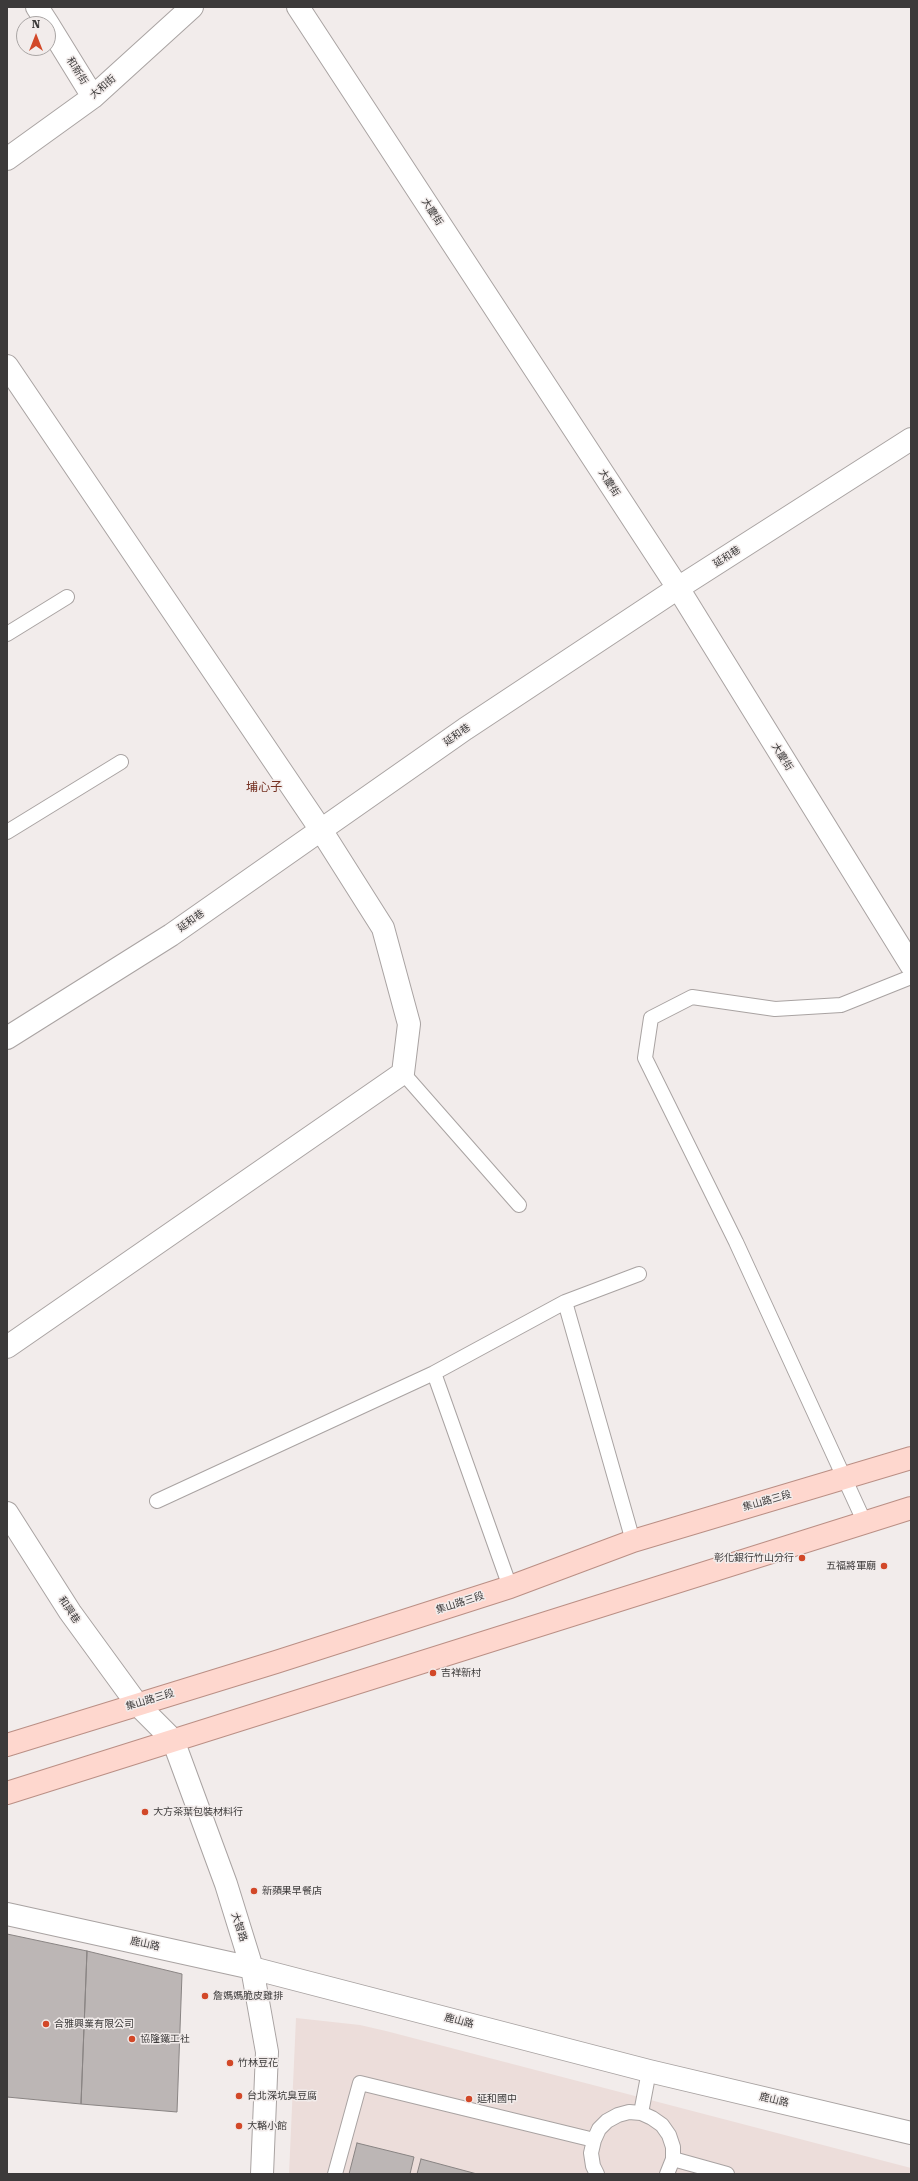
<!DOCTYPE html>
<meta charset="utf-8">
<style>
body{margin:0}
#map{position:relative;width:918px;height:2181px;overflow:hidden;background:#f2eceb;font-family:"Roboto Serif",serif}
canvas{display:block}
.frame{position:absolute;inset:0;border:8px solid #3c3a3a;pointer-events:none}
.north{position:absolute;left:16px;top:16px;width:40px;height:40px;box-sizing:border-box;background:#f2eceb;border:1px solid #a9a5a4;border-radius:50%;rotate:0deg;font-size:11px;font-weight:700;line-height:16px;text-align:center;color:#3c3a3a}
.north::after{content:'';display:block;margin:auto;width:14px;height:18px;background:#d24828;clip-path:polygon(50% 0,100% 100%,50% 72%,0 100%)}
</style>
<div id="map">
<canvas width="918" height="2181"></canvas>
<div class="frame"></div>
<div class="north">N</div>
</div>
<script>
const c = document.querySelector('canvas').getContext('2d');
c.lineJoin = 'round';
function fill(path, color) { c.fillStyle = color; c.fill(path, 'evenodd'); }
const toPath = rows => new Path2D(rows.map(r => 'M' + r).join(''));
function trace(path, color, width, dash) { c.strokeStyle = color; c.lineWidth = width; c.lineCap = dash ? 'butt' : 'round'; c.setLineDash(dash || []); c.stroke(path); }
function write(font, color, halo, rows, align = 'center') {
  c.font = font + ' "Roboto Serif","Noto Sans TC",serif'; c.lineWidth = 3; c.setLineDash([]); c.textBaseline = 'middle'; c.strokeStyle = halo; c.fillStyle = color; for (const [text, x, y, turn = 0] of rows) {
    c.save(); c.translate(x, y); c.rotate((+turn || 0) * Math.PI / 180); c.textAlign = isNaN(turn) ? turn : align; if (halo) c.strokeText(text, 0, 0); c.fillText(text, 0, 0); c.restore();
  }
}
fill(toPath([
 [296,2018,360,2025,386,2031,911,2168,911,2174,289,2174]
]), '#ecddda');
const building = toPath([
 [7,1934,87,1951,81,2104,7,2097,7,1934],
 [87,1951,182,1974,177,2112,81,2104,87,1951],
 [357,2143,414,2157,410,2174,349,2174,357,2143],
 [421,2159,477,2174,417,2174,421,2159]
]);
fill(building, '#bcb6b5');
trace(building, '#898483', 1);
const lane = toPath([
 [7,634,67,597],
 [7,832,121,762],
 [403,1073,519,1205],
 [434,1373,565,1302],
 [157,1501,434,1373,510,1587],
 [864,1521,736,1242,645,1058,651,1018,692,997,775,1009,841,1005,911,977],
 [633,1541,565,1302,639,1274],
 [641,2113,649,2071],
 [673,2159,727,2174],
 [335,2174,360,2083,594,2140],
 [597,2174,593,2166,591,2153,594,2140,599,2129,607,2121,618,2115,629,2112,641,2113,652,2118,662,2125,669,2135,673,2147,673,2159,667,2174]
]);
const street = toPath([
 [37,7,48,24],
 [298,7,678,588,911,965],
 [48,24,93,97],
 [7,159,93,97,192,7],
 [7,366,321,830,383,928,409,1024,403,1073,7,1347],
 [7,1038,171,935,465,729,678,588,911,439],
 [7,1513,70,1612,137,1704]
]);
const secondary = toPath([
 [137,1704,173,1740,226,1884,252,1968,267,2052,262,2174],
 [7,1914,252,1968,649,2071,911,2133]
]);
const primary = toPath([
 [7,1745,276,1662,510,1587,633,1541,911,1458],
 [7,1793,911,1508]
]);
trace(lane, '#a9a3a2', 16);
trace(street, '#a9a3a2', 24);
trace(secondary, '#a9a3a2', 24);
trace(primary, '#ba8f85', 24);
trace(lane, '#fff', 14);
trace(street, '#fff', 22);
trace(secondary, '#fff', 22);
trace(primary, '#fed7ce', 22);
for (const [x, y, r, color] of [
 [802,1558,4,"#d24828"],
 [884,1566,4,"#d24828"],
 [433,1673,4,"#d24828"],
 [145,1812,4,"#d24828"],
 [254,1891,4,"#d24828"],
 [205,1996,4,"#d24828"],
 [46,2024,4,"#d24828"],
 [132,2039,4,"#d24828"],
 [230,2063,4,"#d24828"],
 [239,2096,4,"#d24828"],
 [469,2099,4,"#d24828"],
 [239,2126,4,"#d24828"]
]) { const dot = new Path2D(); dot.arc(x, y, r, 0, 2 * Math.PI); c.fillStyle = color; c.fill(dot); trace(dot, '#f2eceb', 1.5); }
write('10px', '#3c3a3a', '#f2eceb', [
 ["和新街",77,71,58],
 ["大和街",103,87,-41],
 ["大慶街",432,212,57],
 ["大慶街",609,483,57],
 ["延和巷",727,557,-33],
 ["延和巷",457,735,-35],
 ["大慶街",782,757,58],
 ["延和巷",191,921,-35],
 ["集山路三段",767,1501,-16],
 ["集山路三段",460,1603,-18],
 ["和興巷",69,1610,56],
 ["集山路三段",150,1700,-17],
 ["大智路",239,1927,72],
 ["鹿山路",145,1944,12],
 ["鹿山路",459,2021,15],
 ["鹿山路",774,2100,13]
]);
write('10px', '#3c3a3a', '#f2eceb', [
 ["彰化銀行竹山分行",794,1558,"right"],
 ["五福將軍廟",876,1566,"right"],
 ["吉祥新村",441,1673],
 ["大方茶葉包裝材料行",153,1812],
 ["新蘋果早餐店",262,1891],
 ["詹媽媽脆皮雞排",213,1996],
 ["合雅興業有限公司",54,2024],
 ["協隆鐵工社",140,2039],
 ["竹林豆花",238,2063],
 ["台北深坑臭豆腐",247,2096],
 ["延和國中",477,2099],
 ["大輅小館",247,2126]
], 'left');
write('12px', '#743021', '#f2eceb', [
 ["埔心子",264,787]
]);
</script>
